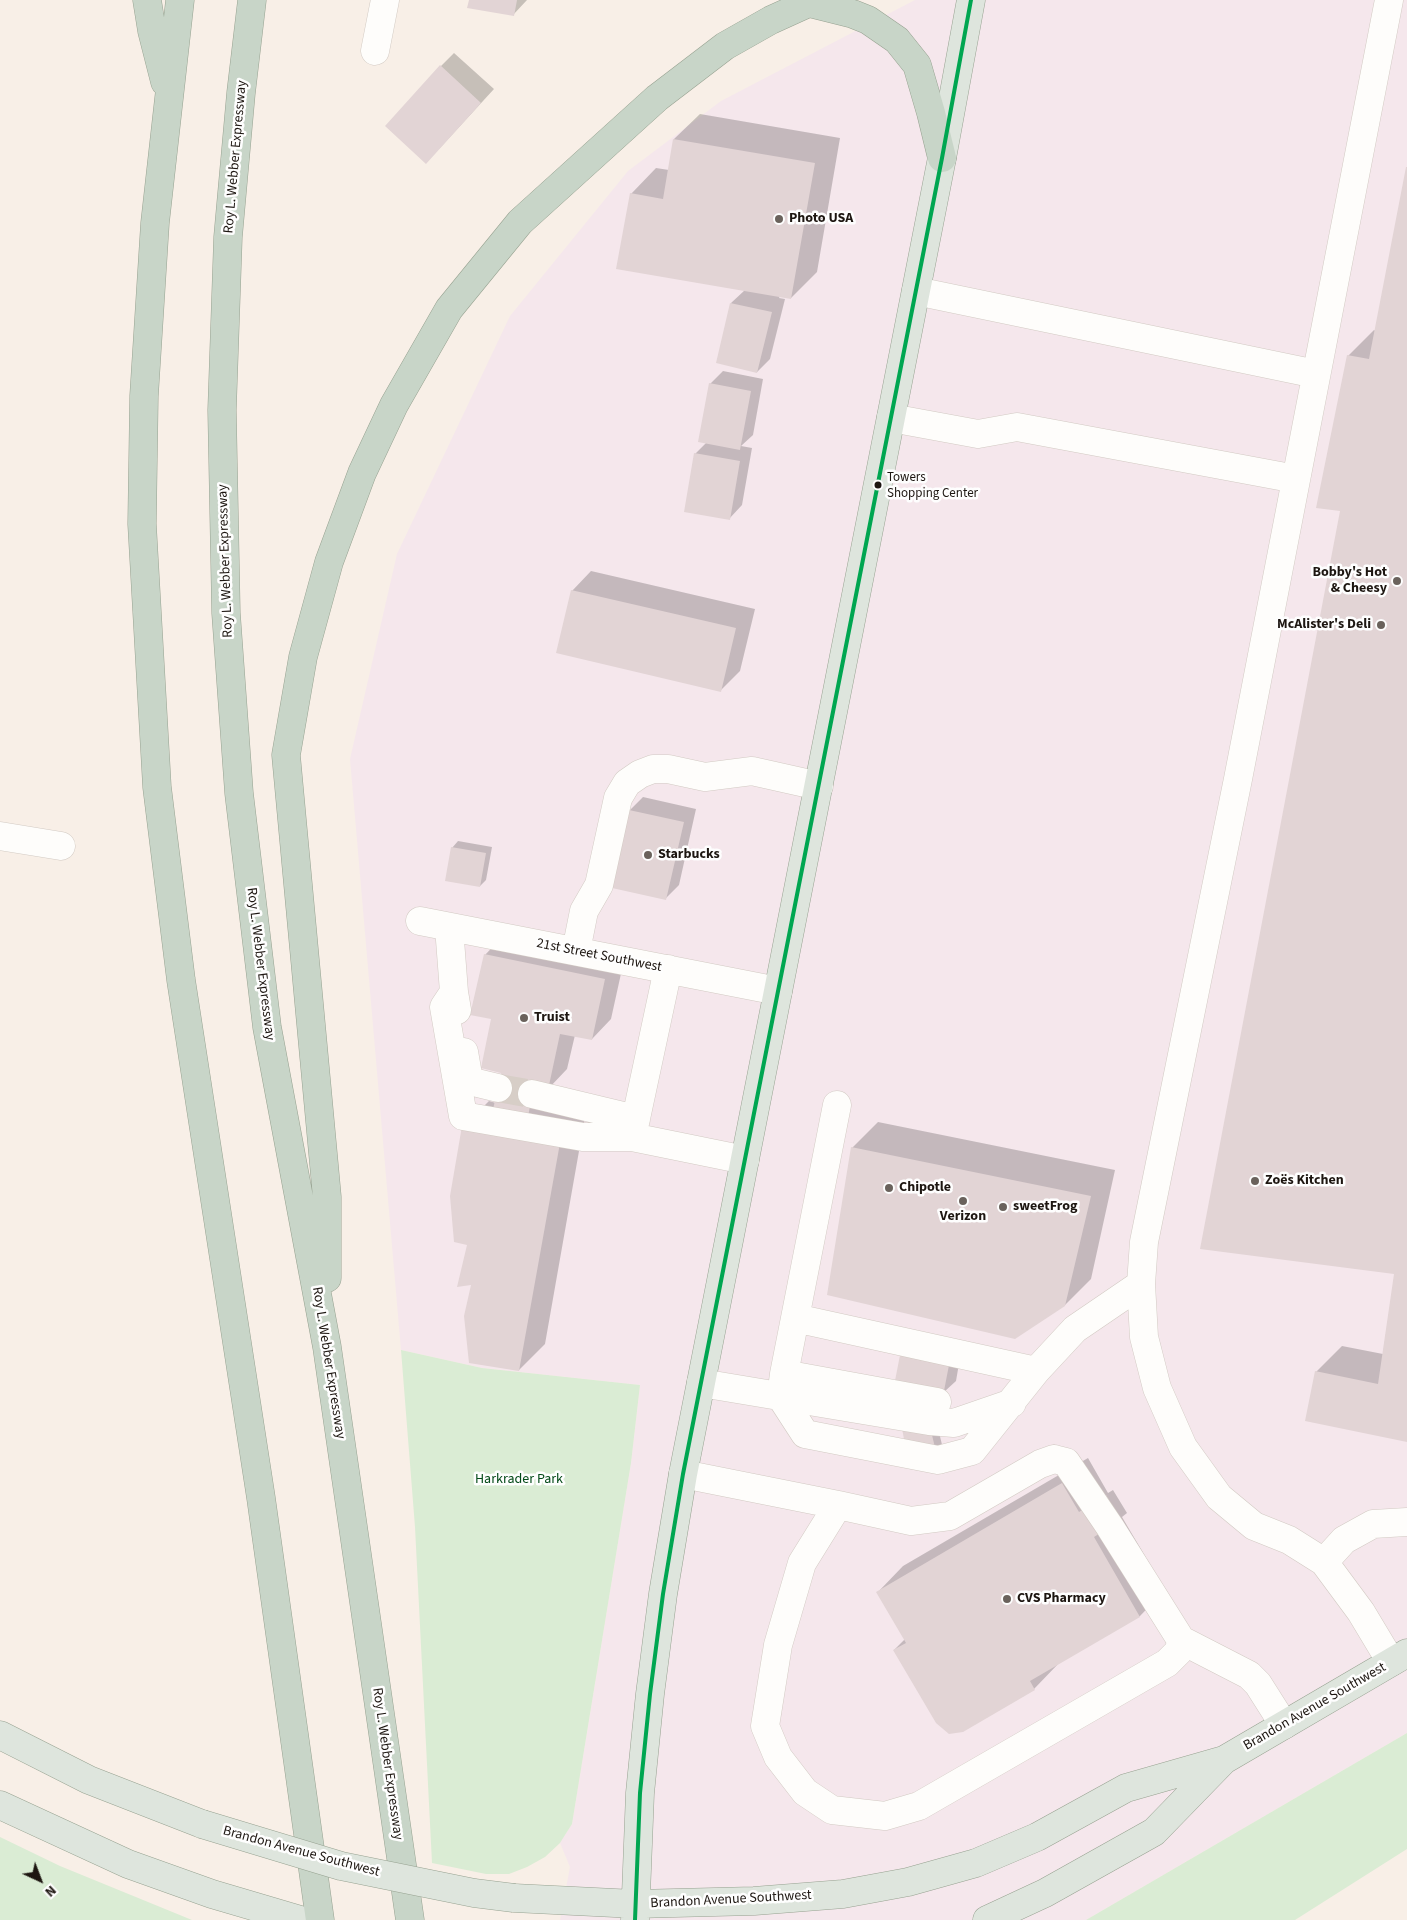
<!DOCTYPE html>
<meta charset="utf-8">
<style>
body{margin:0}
#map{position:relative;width:1407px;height:1920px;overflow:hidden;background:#f8efe7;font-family:"Source Sans 3",sans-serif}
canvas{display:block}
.north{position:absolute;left:15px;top:1855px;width:50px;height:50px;-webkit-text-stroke:4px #fefefe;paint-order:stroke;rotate:137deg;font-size:14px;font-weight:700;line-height:20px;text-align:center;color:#1d1611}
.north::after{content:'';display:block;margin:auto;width:18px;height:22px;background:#1d1611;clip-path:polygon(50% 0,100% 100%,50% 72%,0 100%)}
</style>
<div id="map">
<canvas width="1407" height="1920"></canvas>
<div class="north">N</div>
</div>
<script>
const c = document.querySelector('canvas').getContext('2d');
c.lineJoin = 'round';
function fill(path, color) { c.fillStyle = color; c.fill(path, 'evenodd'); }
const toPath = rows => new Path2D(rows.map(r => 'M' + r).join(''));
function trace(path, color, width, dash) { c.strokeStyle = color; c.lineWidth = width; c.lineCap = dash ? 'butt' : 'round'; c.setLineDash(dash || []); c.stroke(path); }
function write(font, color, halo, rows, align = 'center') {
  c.font = font + ' "Source Sans 3",sans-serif'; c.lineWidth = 5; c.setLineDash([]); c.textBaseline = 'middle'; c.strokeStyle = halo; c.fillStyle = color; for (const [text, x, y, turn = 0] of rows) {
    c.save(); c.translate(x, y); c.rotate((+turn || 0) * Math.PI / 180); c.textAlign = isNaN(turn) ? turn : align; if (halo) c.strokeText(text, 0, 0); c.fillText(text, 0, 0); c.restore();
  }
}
fill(toPath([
 [915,0,1407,0,1407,1733,1086,1920,560,1920,570,1867,560,1843,572,1824,631,1463,640,1385,482,1368,401,1350,350,759,397,554,510,316,628,171,721,101]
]), '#f5e7ec');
fill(toPath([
 [401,1350,482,1368,640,1385,631,1463,572,1824,560,1843,545,1857,527,1867,509,1874,486,1874,432,1863,415,1527],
 [1407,1733,1407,1849,1295,1920,1086,1920],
 [0,1837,60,1866,192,1920,0,1920]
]), '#daecd4');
fill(toPath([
 [470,0,527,0,513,15],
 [454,53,494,89,439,149,441,66],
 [700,114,840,138,817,272,791,298,780,296,779,298,785,299,770,359,757,372,731,303,745,290,631,194,656,168,669,170,674,139],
 [1407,169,1407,1440,1316,1372,1342,1346,1383,1354,1395,1273,1342,510,1348,356,1374,330,1376,331],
 [723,371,763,379,753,435,741,446,752,448,742,505,729,519,695,454,706,443,710,384],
 [591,571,755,609,740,671,721,690,572,591],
 [643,797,696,809,679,885,666,898,630,810],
 [458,841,492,847,486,880,480,886,452,848],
 [504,935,624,960,611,1019,592,1039,575,1035,567,1069,549,1088,546,1100,537,1109,585,1117,545,1344,519,1370,472,1284,463,1127,489,1101,496,1103,502,1072,493,1018,485,955],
 [878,1122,1115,1170,1091,1279,1065,1305,852,1148],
 [961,1352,956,1381,932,1403,944,1453,937,1459,897,1403],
 [1088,1458,1108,1493,1113,1490,1127,1513,1122,1517,1165,1590,1140,1616,1060,1662,1034,1689,962,1730,894,1650,905,1639,878,1592,903,1566]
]), '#0003');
fill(toPath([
 [469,0,517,0,514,16,467,8],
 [440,65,481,103,426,164,385,126],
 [673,139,815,163,791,299,616,269,630,193,663,199],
 [1406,167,1407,167,1407,1442,1305,1421,1315,1371,1378,1384,1394,1274,1200,1249,1340,511,1316,508,1347,355,1369,359],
 [730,303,772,312,757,373,716,363],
 [709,383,751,391,740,450,698,442],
 [694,453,740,461,730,520,684,512],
 [571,590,736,628,721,692,556,653],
 [629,810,684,822,666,900,612,888],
 [451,847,486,853,480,887,445,881],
 [484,954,605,979,592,1040,560,1034,548,1090,534,1087,527,1121,492,1114,501,1073,481,1068,491,1019,470,1015],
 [462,1126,560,1143,519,1371,469,1363,464,1316,471,1285,457,1287,467,1245,454,1242,450,1196],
 [851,1147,1091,1196,1065,1306,1015,1339,827,1295],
 [900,1355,949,1365,943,1396,926,1410,938,1460,907,1455,894,1386],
 [1062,1483,1079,1512,1106,1495,1121,1520,1094,1537,1140,1617,1030,1681,1035,1690,963,1732,949,1734,936,1723,893,1650,906,1643,876,1592]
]), '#e2d4d5');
trace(toPath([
 [498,1088,532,1094]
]), '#d7cec7', 28, [28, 14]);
const minor = toPath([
 [1389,0,1238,779,1144,1242,1141,1284,1144,1337,1157,1388,1183,1447,1219,1497,1254,1526,1289,1540,1324,1562,1361,1612,1391,1662],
 [375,51,385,0],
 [916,291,1316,374],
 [891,418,978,434,1017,427,1296,479],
 [0,836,61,846],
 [420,921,778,991],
 [449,927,454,992,457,1010],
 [576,951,584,911,599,885,618,798,627,783,640,774,653,769,668,769,705,777,752,771,819,786],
 [454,992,444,1007,463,1116,583,1137,632,1137,745,1160],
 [464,1052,469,1081,498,1088],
 [532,1094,636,1119],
 [837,1105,784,1374,781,1397,805,1434,938,1460,972,1451,1036,1371],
 [632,1137,668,969],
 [795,1318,1036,1371,1075,1329,1141,1284],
 [784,1374,937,1402],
 [701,1383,929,1421,954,1423,1012,1403],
 [1054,1459,1066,1462,1110,1527,1181,1640,1179,1651,1167,1663,919,1806,885,1816,832,1810,805,1792,778,1757,765,1726,778,1645,802,1563,838,1505,911,1521,950,1516,1040,1464,1054,1459],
 [683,1474,838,1505],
 [1324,1562,1344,1540,1373,1524,1407,1522],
 [1181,1640,1249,1675,1258,1684,1284,1725]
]);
const major = toPath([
 [0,1735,89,1780,202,1824],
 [0,1805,128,1864,212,1894,300,1920],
 [514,1898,635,1904,754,1901,843,1894,908,1882,976,1863,1037,1837,1126,1788,1224,1760,1407,1653],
 [635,1920,640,1793,650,1694,663,1594,683,1474,942,158,971,0],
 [987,1920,1045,1893,1154,1832,1223,1761]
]);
const highway = toPath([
 [147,0,152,31,165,82],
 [180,0,155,223,144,396,142,524,157,787,181,980,261,1498,320,1920],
 [252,0,241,93,228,237,222,410,226,613,239,793,267,1027,327,1347,410,1920],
 [809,3,853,14,868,20,897,40,917,65,931,113,942,158],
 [327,1278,327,1197,286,755,303,657,329,562,362,473,394,405,449,309,520,222,657,98,725,46,771,20,815,0]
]);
trace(minor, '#d2cac3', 29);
trace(major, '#97a291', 29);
trace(highway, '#97a291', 29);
trace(minor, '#fefdfb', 28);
trace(major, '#dee5dd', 28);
trace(highway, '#c8d5c8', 28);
const majorBridge = toPath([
 [202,1824,341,1866,474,1893,514,1898]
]);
trace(majorBridge, '#97a291', 29, []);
trace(majorBridge, '#dee5dd', 28);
trace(toPath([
 [635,1920,640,1793,650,1694,663,1594,683,1474,942,158,971,0]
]), '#00a651', 4);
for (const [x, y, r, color] of [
 [779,219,5,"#6a625c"],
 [878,485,4.5,"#1d1611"],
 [1397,581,5,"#6a625c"],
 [1381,625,5,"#6a625c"],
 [648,855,5,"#6a625c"],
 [524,1018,5,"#6a625c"],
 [1255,1181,5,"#6a625c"],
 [889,1188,5,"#6a625c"],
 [963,1201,5,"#6a625c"],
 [1003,1207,5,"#6a625c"],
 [1007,1599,5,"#6a625c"]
]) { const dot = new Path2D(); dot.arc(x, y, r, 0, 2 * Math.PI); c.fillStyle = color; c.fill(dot); trace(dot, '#fefefe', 2); }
write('13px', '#1d1611', '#fefefe', [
 ["Towers",887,478],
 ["Shopping Center",887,494]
], 'left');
write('14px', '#1d1611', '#fefefe', [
 ["Roy L. Webber Expressway",236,157,-85],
 ["Roy L. Webber Expressway",226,561,-92],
 ["21st Street Southwest",599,956,11],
 ["Roy L. Webber Expressway",260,964,83],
 ["Roy L. Webber Expressway",328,1363,81],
 ["Brandon Avenue Southwest",1315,1707,-30],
 ["Roy L. Webber Expressway",387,1764,82],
 ["Brandon Avenue Southwest",301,1852,15],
 ["Brandon Avenue Southwest",731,1900,-3]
]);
write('bold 14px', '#1d1611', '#fefefe', [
 ["Photo USA",789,219],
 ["Bobby's Hot",1387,573,"right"],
 ["& Cheesy",1387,589,"right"],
 ["McAlister's Deli",1371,625,"right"],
 ["Starbucks",658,855],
 ["Truist",534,1018],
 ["Zoës Kitchen",1265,1181],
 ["Chipotle",899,1188],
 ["sweetFrog",1013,1207],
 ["Verizon",963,1217,"center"],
 ["CVS Pharmacy",1017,1599]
], 'left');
write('14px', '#034a18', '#fefefe', [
 ["Harkrader Park",519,1480]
]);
</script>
